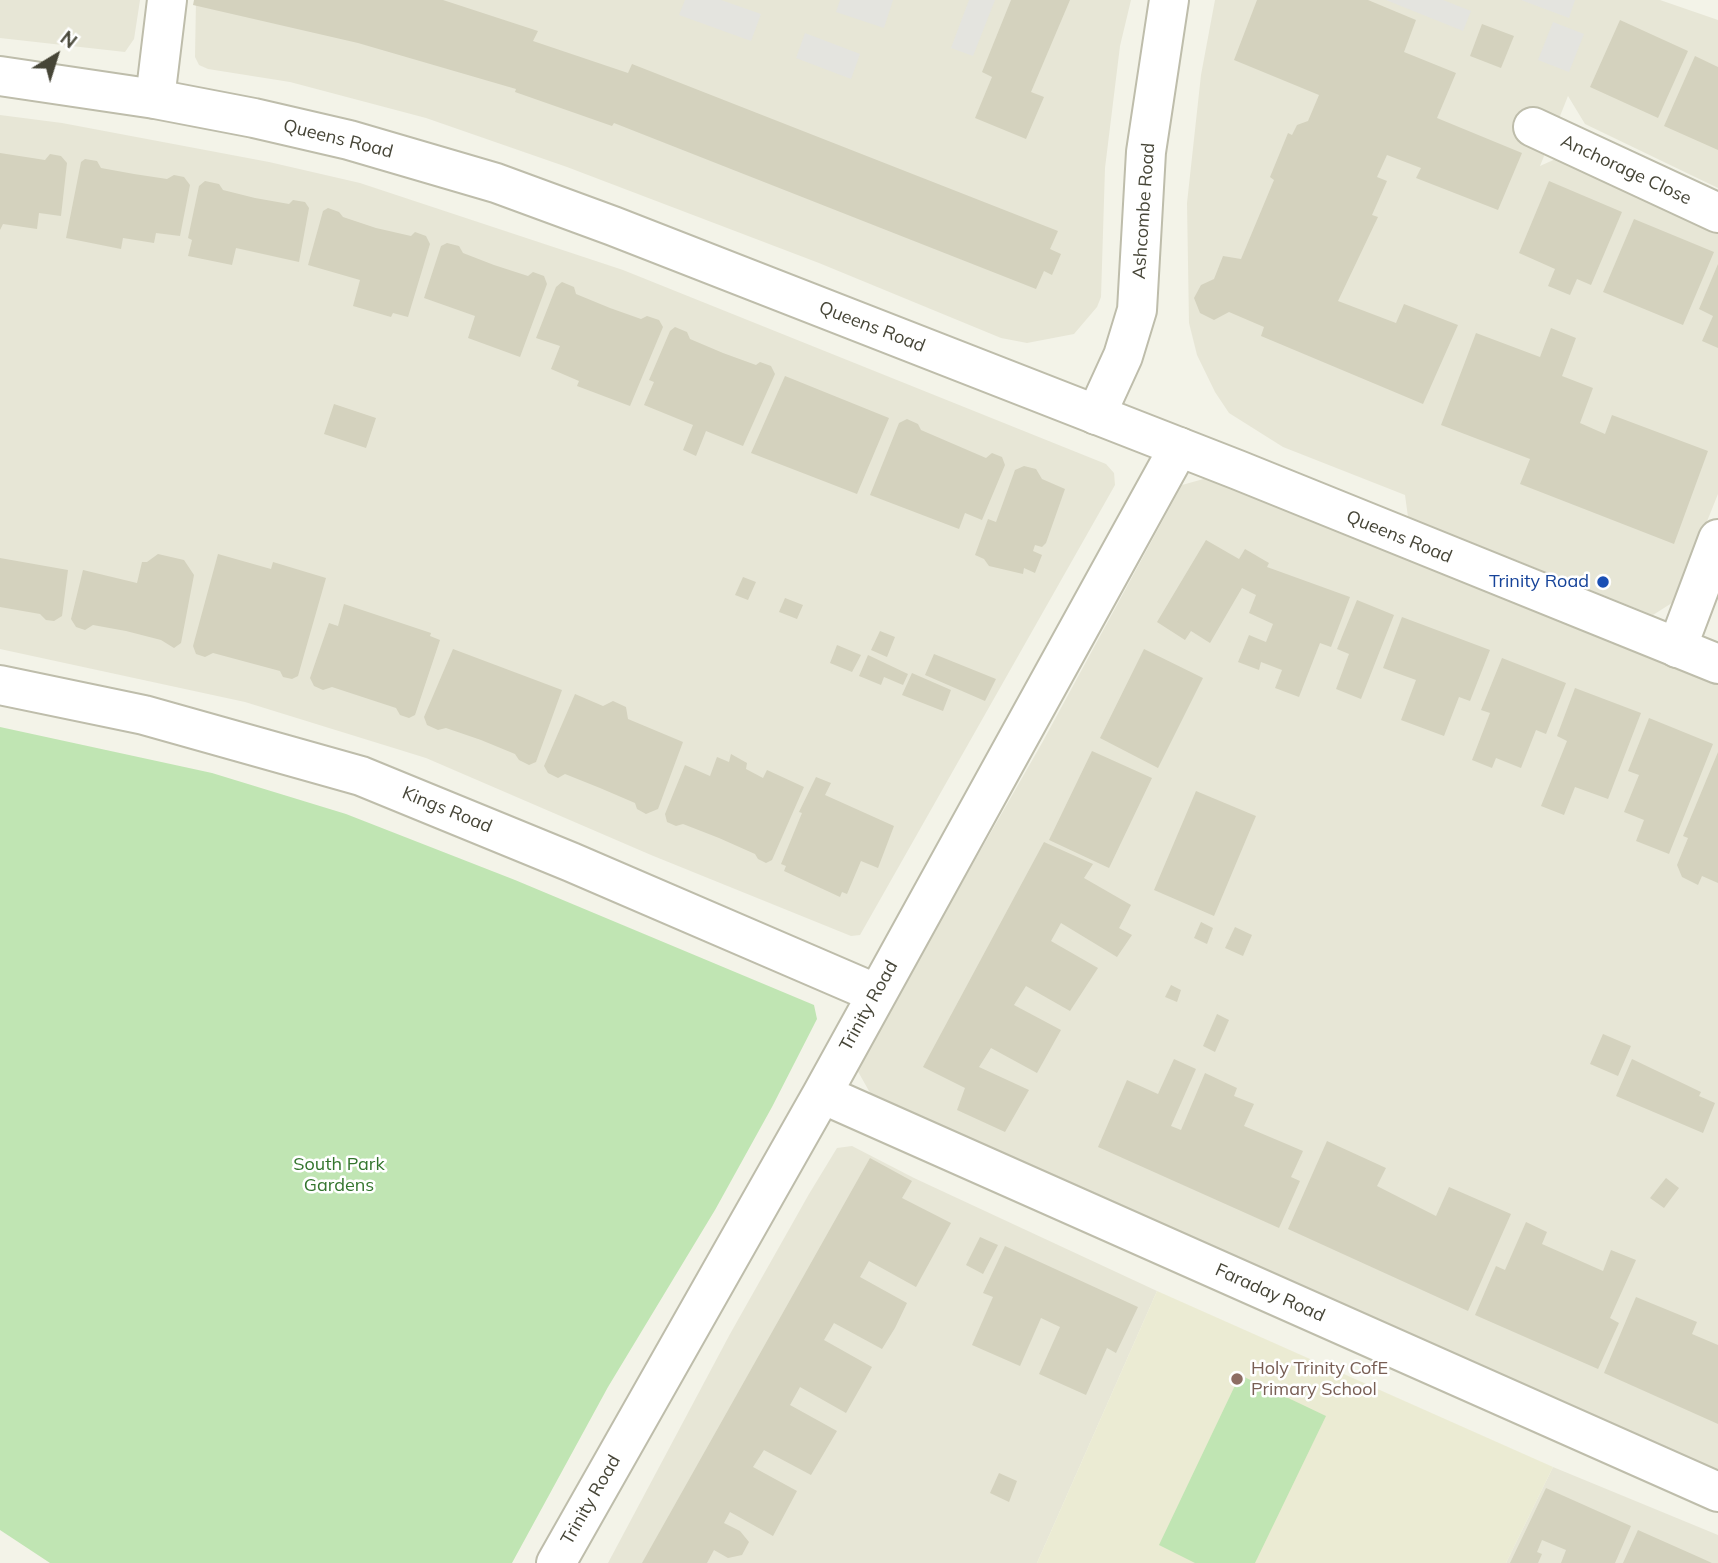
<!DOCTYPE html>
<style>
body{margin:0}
#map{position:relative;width:1718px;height:1563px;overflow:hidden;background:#f3f3e8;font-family:Mulish,sans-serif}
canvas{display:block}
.north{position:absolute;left:21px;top:21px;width:70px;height:70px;-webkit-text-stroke:5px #fff;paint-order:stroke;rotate:38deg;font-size:19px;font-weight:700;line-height:28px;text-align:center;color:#464537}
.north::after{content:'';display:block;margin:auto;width:24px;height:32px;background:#464537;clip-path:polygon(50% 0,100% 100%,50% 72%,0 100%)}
</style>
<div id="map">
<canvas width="1718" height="1563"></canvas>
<div class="north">N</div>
</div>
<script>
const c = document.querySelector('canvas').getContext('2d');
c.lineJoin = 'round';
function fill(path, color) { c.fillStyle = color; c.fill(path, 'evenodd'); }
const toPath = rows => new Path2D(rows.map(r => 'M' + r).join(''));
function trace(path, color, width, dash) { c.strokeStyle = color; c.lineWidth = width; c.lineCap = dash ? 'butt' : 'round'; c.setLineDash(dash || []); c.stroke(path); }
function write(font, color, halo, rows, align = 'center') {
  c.font = font + ' Mulish,sans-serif'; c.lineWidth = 5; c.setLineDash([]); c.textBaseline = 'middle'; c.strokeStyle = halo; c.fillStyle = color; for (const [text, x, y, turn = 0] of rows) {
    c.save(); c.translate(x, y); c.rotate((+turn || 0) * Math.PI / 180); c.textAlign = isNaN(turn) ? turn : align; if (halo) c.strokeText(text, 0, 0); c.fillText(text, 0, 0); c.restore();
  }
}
fill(toPath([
 [0,0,140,0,134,39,125,52,0,38],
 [196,0,1131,0,1120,46,1105,168,1101,297,1097,307,1074,334,1027,343,1001,338,819,263,567,167,426,118,290,82,208,69,199,65,195,57],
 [1215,0,1660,0,1718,20,1718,188,1585,124,1568,96,1540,166,1560,157,1718,226,1718,494,1675,601,1653,615,1408,517,1405,495,1283,447,1229,413,1215,392,1197,355,1189,323,1187,203,1201,75],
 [0,115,62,123,269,162,360,183,623,270,1106,464,1114,473,1115,485,860,935,851,936,651,855,426,758,245,702,0,649],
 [1207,478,1562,617,1718,684,1718,1474,1459,1355,873,1098,856,1068,1042,743,1182,485],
 [852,1146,914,1178,1157,1291,1037,1563,608,1563,730,1334,809,1194,837,1148],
 [1553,1467,1718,1535,1718,1563,1506,1563]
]), '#e7e6d6');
fill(toPath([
 [1157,1291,1553,1467,1506,1563,1037,1563]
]), '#ebebd3');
fill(toPath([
 [0,727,212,773,346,814,515,880,814,1005,817,1019,772,1107,715,1210,608,1387,512,1563,50,1563,0,1530],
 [1240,1375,1326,1416,1255,1563,1195,1563,1159,1545]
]), '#c0e5b3');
fill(toPath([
 [685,0,721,0,761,14,751,41,679,15],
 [840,0,893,0,884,28,836,12],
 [969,0,995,0,973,56,951,48],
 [1386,0,1443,0,1471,11,1463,31],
 [1521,0,1575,0,1569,18],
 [1553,22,1584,34,1569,72,1538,60],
 [805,33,860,54,851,79,796,58]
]), '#e4e4df');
fill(toPath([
 [194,0,443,0,538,31,533,41,628,73,632,64,1058,231,1050,249,1061,254,1052,275,1044,271,1036,289,614,123,612,126,515,92,516,89,358,43,193,5],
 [1011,0,1070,0,1031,92,1044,97,1026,139,975,118,992,77,982,72],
 [1257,0,1368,0,1416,20,1404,52,1456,73,1437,118,1522,153,1498,210,1416,178,1421,168,1387,155,1377,177,1387,181,1372,215,1378,217,1338,301,1396,323,1404,304,1458,325,1423,404,1261,336,1264,327,1229,312,1214,320,1200,313,1194,298,1201,285,1214,279,1223,256,1241,259,1274,180,1270,177,1288,133,1292,135,1297,125,1308,121,1319,95,1234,60],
 [1620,20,1688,51,1658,118,1590,87],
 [1482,24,1514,36,1501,68,1470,56],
 [1695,56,1718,67,1718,150,1664,126],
 [0,153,45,160,50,154,61,156,67,163,61,216,39,213,37,229,3,224,0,230],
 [85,159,97,161,101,168,134,174,167,179,174,175,184,177,190,185,180,236,156,233,154,243,123,238,121,249,66,238,81,162],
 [205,181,219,184,223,190,255,198,289,204,293,200,305,202,309,208,299,262,236,248,232,265,188,256,192,240,188,238,199,186],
 [1549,181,1622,212,1591,285,1577,279,1570,295,1548,286,1555,269,1519,253],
 [328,208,339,212,343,217,376,228,411,236,415,232,426,236,430,244,408,317,393,313,391,317,353,306,360,280,308,265,323,211],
 [1634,219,1714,252,1683,325,1603,292],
 [447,243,459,246,463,253,494,265,528,276,533,272,544,276,547,284,520,357,468,338,475,316,424,298,441,246],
 [1718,264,1718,348,1702,341,1713,316,1699,309],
 [562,282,574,287,576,294,610,308,641,319,647,316,659,320,663,327,630,406,577,386,579,381,551,369,560,346,536,338,556,287],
 [675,327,687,332,690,339,723,353,756,365,760,362,771,366,775,374,743,446,706,431,696,456,683,450,693,425,644,405,654,382,649,380,670,331],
 [1551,328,1576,338,1562,376,1593,388,1580,423,1605,434,1612,415,1708,451,1674,544,1520,484,1530,459,1441,425,1476,333,1540,357],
 [785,376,889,418,857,494,751,453],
 [334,404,376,418,366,448,324,434],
 [907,419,918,424,921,430,986,458,992,453,1002,457,1005,465,982,520,965,513,959,529,870,495,899,423],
 [1024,466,1036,469,1042,479,1065,489,1046,543,1042,547,1035,545,1033,551,1042,555,1035,573,1024,568,1023,574,989,566,984,559,975,555,988,519,996,522,1015,470],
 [1206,540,1239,559,1245,549,1269,563,1267,567,1350,597,1331,647,1320,643,1299,697,1275,688,1282,670,1261,662,1259,670,1238,662,1249,635,1266,642,1273,624,1249,613,1256,595,1242,588,1210,643,1191,631,1185,640,1157,622],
 [158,554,184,560,194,575,181,643,174,648,161,640,126,631,93,625,85,630,76,627,71,619,83,570,137,583,142,562,147,562],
 [218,554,271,569,273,562,326,578,298,676,292,679,283,677,280,671,213,653,205,657,196,654,193,646],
 [0,558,68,570,62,616,54,621,46,620,40,614,0,607],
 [743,577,756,582,748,600,735,595],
 [785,598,803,605,797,619,779,612],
 [1357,600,1394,615,1361,699,1336,689,1349,654,1337,649],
 [344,604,431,633,430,636,440,640,415,715,409,718,400,715,396,708,332,687,323,690,314,686,310,678,329,623,338,626],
 [1402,617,1490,650,1470,701,1459,697,1444,736,1401,720,1416,680,1383,668],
 [880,631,895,637,887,657,871,650],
 [837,645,861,655,852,672,830,663],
 [453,649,562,690,536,762,529,765,519,760,515,754,481,740,446,728,438,730,427,725,424,717],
 [1144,649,1203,678,1158,768,1100,738],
 [934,654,996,679,985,701,925,675],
 [868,655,908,674,903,685,884,677,881,685,859,676],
 [1502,658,1566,683,1546,734,1536,730,1521,768,1496,758,1492,768,1472,760,1490,713,1481,710],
 [912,673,951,690,943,711,902,695],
 [1575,688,1641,713,1608,799,1575,787,1564,815,1541,806,1567,741,1557,736],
 [575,694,603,706,613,701,626,707,628,719,683,742,658,809,646,814,637,809,635,803,600,788,565,774,558,778,548,773,544,766],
 [1649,718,1713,744,1669,854,1636,841,1644,820,1624,812,1639,775,1628,771],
 [1092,751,1152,778,1109,868,1049,840],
 [1718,752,1718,883,1702,876,1698,885,1682,877,1677,865,1688,838,1683,836],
 [731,754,747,763,746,769,763,778,767,770,804,787,772,860,766,863,758,859,755,854,719,838,683,824,676,826,667,822,665,814,685,765,710,776,717,757,729,762],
 [816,777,831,783,825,795,894,826,878,868,861,861,847,894,842,892,840,897,784,871,786,866,781,864,802,813,799,812],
 [1196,791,1256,816,1214,916,1154,890],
 [1044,842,1093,864,1084,878,1131,905,1119,928,1132,935,1117,957,1061,923,1051,941,1098,968,1070,1011,1026,986,1014,1005,1061,1030,1037,1073,991,1048,979,1067,1029,1090,1005,1132,957,1110,965,1088,923,1067],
 [1201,922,1213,928,1207,944,1194,938],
 [1235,927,1252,935,1243,956,1225,948],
 [1171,985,1181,990,1177,1002,1165,997],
 [1217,1014,1229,1020,1215,1052,1203,1046],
 [1603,1034,1631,1046,1618,1076,1590,1064],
 [1174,1059,1196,1069,1171,1126,1181,1130,1205,1073,1237,1088,1234,1096,1254,1104,1244,1126,1303,1151,1291,1177,1300,1181,1279,1228,1098,1147,1127,1080,1158,1094],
 [1632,1059,1701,1092,1699,1096,1715,1103,1703,1133,1616,1096],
 [1327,1141,1386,1168,1377,1186,1436,1216,1449,1187,1511,1214,1468,1311,1288,1229],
 [870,1158,912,1181,902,1198,951,1223,916,1287,869,1261,860,1277,907,1303,895,1328,882,1349,834,1323,824,1340,872,1367,846,1413,800,1387,790,1405,837,1431,811,1475,764,1450,753,1467,797,1491,773,1536,730,1512,724,1523,740,1531,749,1542,742,1555,728,1558,714,1550,707,1563,642,1563],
 [1666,1178,1679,1188,1664,1208,1650,1198],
 [1526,1222,1547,1232,1542,1244,1603,1271,1611,1250,1636,1260,1610,1318,1619,1323,1598,1369,1475,1315,1496,1266,1505,1270],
 [980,1237,998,1245,983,1274,966,1265],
 [1005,1246,1138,1307,1116,1353,1107,1348,1086,1395,1039,1374,1060,1327,1041,1318,1020,1366,972,1345,993,1297,983,1293],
 [1636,1297,1697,1322,1692,1334,1718,1345,1718,1424,1604,1373],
 [999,1473,1017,1481,1009,1502,990,1493],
 [1546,1488,1631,1526,1615,1563,1561,1563,1566,1550,1542,1540,1537,1552,1542,1554,1538,1563,1510,1563],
 [1638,1530,1701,1558,1712,1563,1623,1563]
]), '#d4d2be');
const minor = toPath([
 [155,99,167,0],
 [1533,127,1718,213],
 [1096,415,1123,356,1137,310,1146,152,1169,0],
 [1677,648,1718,539],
 [0,685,144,715,361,776,571,862,875,993],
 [822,1094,1718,1492],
 [556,1563,822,1094,1179,447]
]);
const tertiary = toPath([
 [0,76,155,99,254,118,349,140,496,183,613,226,1238,470,1718,664]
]);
trace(minor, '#bebdab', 42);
trace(tertiary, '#bebdab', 42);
trace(minor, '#fff', 38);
trace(tertiary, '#fff', 38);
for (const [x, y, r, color] of [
 [1603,582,7,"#1a4fb4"],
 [1237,1379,7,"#8d6e63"]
]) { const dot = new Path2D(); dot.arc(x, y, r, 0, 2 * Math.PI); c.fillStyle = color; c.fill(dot); trace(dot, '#fff', 2.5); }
write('18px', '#464537', '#fff', [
 ["Queens Road",338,139,14],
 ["Anchorage Close",1626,170,25],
 ["Ashcombe Road",1144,211,-86],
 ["Queens Road",872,327,21],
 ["Queens Road",1399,537,22],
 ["Kings Road",447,810,22],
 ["Trinity Road",869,1006,-61],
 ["Faraday Road",1270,1293,24],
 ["Trinity Road",591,1500,-60]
]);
write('18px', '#164399', '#fff', [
 ["Trinity Road",1589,582]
], 'right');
write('18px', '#33752d', '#fff', [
 ["South Park",339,1165],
 ["Gardens",339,1186]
]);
write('18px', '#785e54', '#fff', [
 ["Holy Trinity CofE",1251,1369],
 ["Primary School",1251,1390]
], 'left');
</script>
